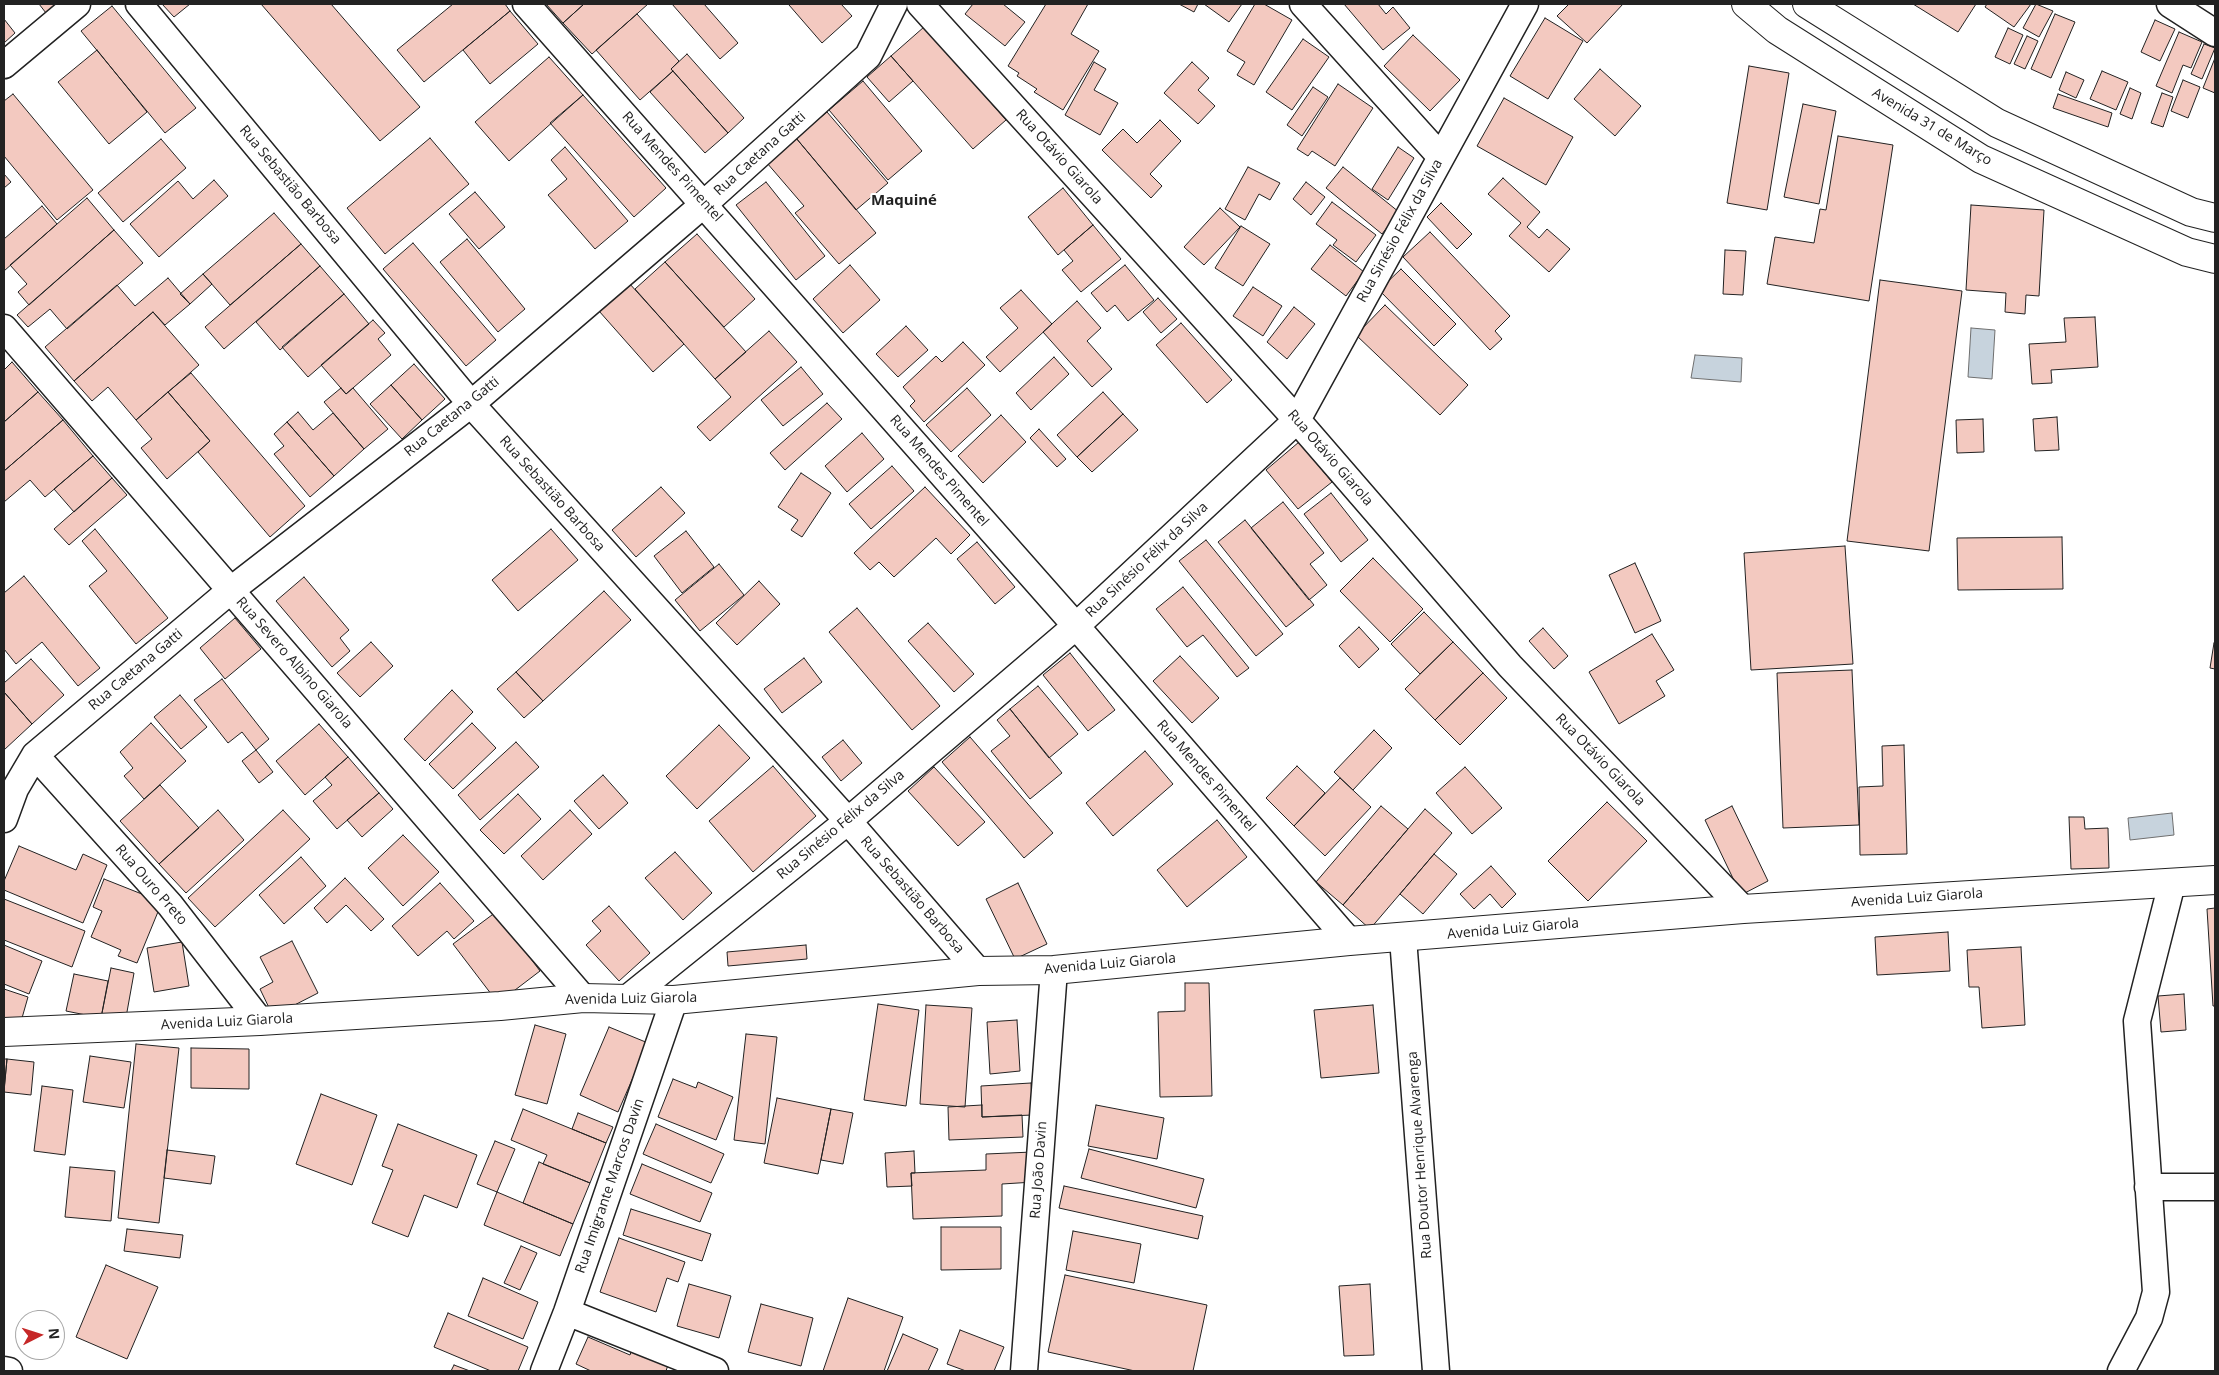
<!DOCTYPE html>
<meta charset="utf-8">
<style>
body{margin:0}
#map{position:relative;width:2219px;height:1375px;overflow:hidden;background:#fff;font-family:"Open Sans",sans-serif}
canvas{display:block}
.frame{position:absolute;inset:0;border:5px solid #222;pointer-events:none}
.north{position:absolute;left:15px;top:1310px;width:50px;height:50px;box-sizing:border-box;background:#fff;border:1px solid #a7a7a7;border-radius:50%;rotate:85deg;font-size:14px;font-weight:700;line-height:20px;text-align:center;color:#222}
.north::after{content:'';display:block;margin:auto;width:18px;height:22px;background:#c62828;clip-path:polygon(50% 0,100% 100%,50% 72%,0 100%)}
</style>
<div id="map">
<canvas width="2219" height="1375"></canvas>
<div class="frame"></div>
<div class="north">N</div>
</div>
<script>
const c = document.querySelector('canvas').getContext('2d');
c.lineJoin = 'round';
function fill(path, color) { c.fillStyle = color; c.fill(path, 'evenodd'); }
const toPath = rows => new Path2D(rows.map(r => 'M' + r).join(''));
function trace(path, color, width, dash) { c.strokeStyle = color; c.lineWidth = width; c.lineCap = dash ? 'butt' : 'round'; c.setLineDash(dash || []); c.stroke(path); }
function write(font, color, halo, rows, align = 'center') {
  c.font = font + ' "Open Sans",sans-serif'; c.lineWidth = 4; c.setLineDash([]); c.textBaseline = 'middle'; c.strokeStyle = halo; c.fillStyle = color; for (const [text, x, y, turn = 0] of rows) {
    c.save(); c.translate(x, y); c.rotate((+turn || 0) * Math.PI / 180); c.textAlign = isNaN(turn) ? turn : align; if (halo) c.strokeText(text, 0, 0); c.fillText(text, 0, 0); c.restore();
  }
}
const water = toPath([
 [1971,328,1995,330,1992,379,1968,377,1971,328],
 [1695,355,1742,358,1741,382,1691,378,1695,355],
 [2172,813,2174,835,2130,840,2128,818,2172,813]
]);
fill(water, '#c7d3dd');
trace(water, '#6f6f6f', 1);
const building = toPath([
 [39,4,57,4,46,13,39,4],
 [162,4,190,4,174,17,162,4],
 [261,4,331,4,420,107,380,141,261,4],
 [453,4,505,4,510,11,424,82,397,50,453,4],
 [546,4,584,4,563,23,546,4],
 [584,4,648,4,592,54,563,23,584,4],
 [672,4,704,4,738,43,720,59,672,4],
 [791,4,841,4,852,16,822,43,789,5,791,4],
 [973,4,1003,4,1025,22,1005,46,965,14,973,4],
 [1046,4,1088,4,1071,34,1099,51,1063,110,1034,92,1037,89,1017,76,1019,73,1008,66,1046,4],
 [1179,4,1198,4,1194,12,1179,4],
 [1204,4,1242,4,1229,22,1204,4],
 [1255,4,1264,4,1292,20,1254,85,1237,75,1245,62,1227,51,1255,4],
 [1344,4,1378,4,1386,14,1393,7,1410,28,1383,50,1344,4],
 [1569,4,1623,4,1587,43,1557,16,1569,4],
 [1913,4,1976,4,1958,32,1913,4],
 [1987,4,2031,4,2014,27,1985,7,1987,4],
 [2036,4,2053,11,2039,37,2023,28,2036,4],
 [112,6,196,108,165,133,81,31,112,6],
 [510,11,538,44,490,84,463,50,510,11],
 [637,14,679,61,671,69,673,71,640,100,596,50,637,14],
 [2055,14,2075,22,2051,78,2031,69,2055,14],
 [1545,18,1583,41,1548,99,1510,76,1545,18],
 [4,19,15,33,4,43,4,19],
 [2155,20,2175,29,2160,61,2141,52,2155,20],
 [924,27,1006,120,973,149,891,56,924,27],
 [2008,28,2023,35,2010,64,1995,57,2008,28],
 [2179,32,2202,42,2191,68,2183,65,2172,93,2156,86,2179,32],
 [1413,35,1460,80,1430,111,1384,66,1413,35],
 [2027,36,2038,41,2025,69,2014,64,2027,36],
 [1303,39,1329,57,1292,110,1266,92,1303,39],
 [2204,44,2215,48,2202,79,2191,74,2204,44],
 [97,50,147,112,109,144,58,82,97,50],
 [687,54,744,118,728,133,671,69,687,54],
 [891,56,913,81,889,102,867,77,891,56],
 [549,57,583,95,509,161,475,122,549,57],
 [2215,58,2215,93,2203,88,2215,58],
 [1094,62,1106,69,1094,90,1118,103,1100,135,1065,115,1094,62],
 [1192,62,1209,78,1198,90,1215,106,1198,124,1164,93,1192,62],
 [1749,66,1789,73,1767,210,1727,203,1749,66],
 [1600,69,1641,106,1615,136,1574,99,1600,69],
 [673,71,728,133,705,153,650,92,673,71],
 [2102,71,2128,82,2116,110,2090,99,2102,71],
 [2066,72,2084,80,2076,98,2059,90,2066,72],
 [2183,80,2200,87,2188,118,2171,111,2183,80],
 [863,81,922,151,888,180,829,110,863,81],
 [1338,84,1373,108,1335,166,1312,151,1308,156,1297,149,1338,84],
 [1313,87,1328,97,1302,136,1287,125,1313,87],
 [2130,88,2141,93,2132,119,2120,114,2130,88],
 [2162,93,2173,97,2163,127,2151,123,2162,93],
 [13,94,93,190,57,220,4,156,4,101,13,94],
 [2058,94,2112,113,2108,127,2053,108,2058,94],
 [583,95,666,188,634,217,550,123,583,95],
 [1504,98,1573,137,1546,185,1477,146,1504,98],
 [1803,104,1836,111,1819,204,1784,197,1803,104],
 [827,112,888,183,856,210,796,138,827,112],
 [1160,120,1181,141,1150,174,1162,186,1151,198,1102,150,1123,129,1137,143,1160,120],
 [1838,136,1893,145,1869,301,1767,284,1775,237,1814,243,1820,209,1826,210,1838,136],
 [430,138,469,184,385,254,347,208,430,138],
 [796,138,876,233,839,264,795,213,804,206,767,163,796,138],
 [161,139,186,168,123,222,98,193,161,139],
 [565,147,628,221,595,249,548,195,567,179,551,160,565,147],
 [1398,147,1414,158,1388,200,1372,189,1398,147],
 [1248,167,1280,183,1270,200,1259,194,1245,220,1225,209,1248,167],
 [1343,167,1399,212,1382,234,1326,188,1343,167],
 [4,174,11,182,4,188,4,174],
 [1503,178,1540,212,1527,227,1539,238,1547,229,1570,249,1549,272,1509,236,1521,223,1488,194,1503,178],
 [214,180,228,196,159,257,130,224,178,181,193,199,214,180],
 [766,182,825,256,796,280,736,205,766,182],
 [1306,182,1325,197,1311,215,1293,199,1306,182],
 [1063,188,1093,225,1058,255,1028,217,1063,188],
 [475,192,505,227,479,249,449,214,475,192],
 [87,198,114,230,29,305,18,292,27,284,10,265,87,198],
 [1332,202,1376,235,1356,262,1333,245,1337,240,1316,224,1332,202],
 [1441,203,1472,234,1457,249,1427,217,1441,203],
 [1971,205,2044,210,2039,296,2026,295,2025,314,2005,312,2006,293,1966,290,1971,205],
 [42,206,57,224,4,271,4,239,42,206],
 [1220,208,1240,227,1204,265,1184,247,1220,208],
 [274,213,301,244,230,305,203,274,274,213],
 [1093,225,1121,259,1081,292,1062,270,1073,261,1064,250,1093,225],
 [1241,226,1270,244,1243,286,1215,268,1241,226],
 [114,230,143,263,67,329,50,309,28,327,17,315,114,230],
 [1430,232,1510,316,1495,331,1502,339,1490,350,1403,257,1430,232],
 [697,234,755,299,724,327,665,262,697,234],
 [467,239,525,309,498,332,440,262,467,239],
 [413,243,496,340,466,366,383,269,413,243],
 [301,244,320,266,224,349,205,327,301,244],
 [1330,245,1364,272,1346,296,1311,269,1330,245],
 [1725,250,1746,251,1743,295,1723,294,1725,250],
 [665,262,746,352,715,379,635,289,665,262],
 [850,265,880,300,843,333,813,299,850,265],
 [1125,265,1154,300,1128,321,1115,305,1107,312,1091,293,1125,265],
 [320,266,344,294,280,350,256,322,320,266],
 [1401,269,1456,324,1434,346,1379,290,1401,269],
 [203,274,212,284,190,304,180,294,203,274],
 [168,278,190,304,165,325,153,312,74,381,45,347,117,285,135,306,168,278],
 [1880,280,1962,291,1929,551,1847,541,1880,280],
 [629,283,684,344,653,372,599,311,629,283],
 [1253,287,1282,306,1263,336,1233,316,1253,287],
 [1021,290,1052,324,1000,372,986,357,1018,328,1000,308,1021,290],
 [344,294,369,324,308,377,282,347,344,294],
 [1158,298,1177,319,1161,333,1143,312,1158,298],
 [1077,301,1101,328,1087,341,1112,369,1092,387,1043,332,1077,301],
 [1385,305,1468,385,1440,415,1356,335,1385,305],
 [1294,307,1315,324,1287,359,1267,342,1294,307],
 [153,312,199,365,136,420,108,387,92,401,74,381,153,312],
 [2095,317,2098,367,2051,370,2052,383,2032,384,2029,344,2066,342,2064,318,2095,317],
 [373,320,385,333,378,339,391,355,346,394,321,365,373,320],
 [1181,323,1232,380,1207,403,1156,345,1181,323],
 [906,326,928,350,898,377,876,354,906,326],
 [769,331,797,362,710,441,697,427,731,397,715,379,769,331],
 [963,342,985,365,924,422,910,406,915,401,903,387,936,356,942,362,963,342],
 [1054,357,1069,374,1031,410,1016,393,1054,357],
 [12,362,38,392,4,422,4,370,12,362],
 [414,364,445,399,422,420,391,385,414,364],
 [801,367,823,394,783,426,761,400,801,367],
 [191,373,305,506,270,537,198,452,210,441,168,392,191,373],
 [391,385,422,420,402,439,370,404,391,385],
 [341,388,346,394,353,388,388,429,364,449,324,402,341,388],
 [967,388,991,415,951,452,926,425,967,388],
 [38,392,63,420,4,471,4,422,38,392],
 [168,392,210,441,167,479,141,448,152,439,136,420,168,392],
 [1103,392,1123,414,1077,457,1057,435,1103,392],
 [827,403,842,419,785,470,770,453,827,403],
 [298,412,313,430,333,413,364,449,334,476,287,422,298,412],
 [1123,414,1138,430,1092,472,1077,457,1123,414],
 [1001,415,1026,442,983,483,958,456,1001,415],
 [2057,417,2059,450,2035,451,2033,419,2057,417],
 [1983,419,1984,452,1957,453,1956,420,1983,419],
 [63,420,93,456,45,497,30,480,4,502,4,471,63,420],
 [287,422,334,476,310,497,274,454,284,446,274,434,287,422],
 [1039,429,1066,459,1057,467,1030,438,1039,429],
 [862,433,884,459,847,492,825,466,862,433],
 [1299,442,1332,482,1298,509,1266,470,1299,442],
 [93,456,112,478,74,512,54,489,93,456],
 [892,466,914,491,871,529,849,504,892,466],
 [801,473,831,493,802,537,791,530,798,520,778,507,801,473],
 [112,478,127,495,69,545,54,529,112,478],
 [661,487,685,513,636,557,612,530,661,487],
 [925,487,970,535,951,554,936,538,894,577,879,562,870,570,854,553,925,487],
 [1331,493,1368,540,1341,562,1304,514,1331,493],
 [1283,502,1324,553,1310,564,1327,585,1309,600,1251,528,1283,502],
 [1245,520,1314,605,1286,627,1218,542,1245,520],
 [95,529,168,618,136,644,89,586,107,571,82,541,95,529],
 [551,529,578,560,518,611,492,580,551,529],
 [686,531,714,567,682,593,654,556,686,531],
 [2062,537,2063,589,1958,590,1957,538,2062,537],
 [1206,540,1283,634,1256,656,1179,561,1206,540],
 [977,542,1015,587,995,604,957,559,977,542],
 [1845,546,1853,664,1751,670,1744,553,1845,546],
 [1373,558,1423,609,1390,642,1340,591,1373,558],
 [1635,563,1661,621,1635,633,1609,575,1635,563],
 [719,564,744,595,700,631,675,600,719,564],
 [24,576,100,668,78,686,42,642,16,664,4,649,4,593,24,576],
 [304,577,349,630,340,638,350,651,332,667,276,601,304,577],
 [759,581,780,604,737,645,716,623,759,581],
 [1183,587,1249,668,1237,677,1203,635,1187,647,1156,609,1183,587],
 [604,591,631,620,543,701,516,672,604,591],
 [857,608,940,706,912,730,829,632,857,608],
 [1424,612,1453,642,1420,674,1391,644,1424,612],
 [235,618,261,649,225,679,200,648,235,618],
 [928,623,974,674,954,692,908,641,928,623],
 [1359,627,1379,649,1359,668,1339,646,1359,627],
 [1543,628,1568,656,1554,669,1529,641,1543,628],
 [1652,634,1674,670,1656,681,1665,696,1619,724,1589,672,1652,634],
 [371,642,393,666,360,697,337,673,371,642],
 [1453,642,1483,673,1435,720,1405,689,1453,642],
 [2214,643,2215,643,2215,669,2210,668,2214,643],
 [1070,653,1115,710,1088,731,1043,675,1070,653],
 [1180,656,1219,698,1192,723,1153,681,1180,656],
 [804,658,822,682,782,713,764,689,804,658],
 [31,659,64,695,32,724,4,692,4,683,31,659],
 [1852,670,1859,825,1783,828,1777,673,1852,670],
 [516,672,543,701,524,718,497,689,516,672],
 [1483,673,1507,698,1460,745,1435,720,1483,673],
 [222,679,269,739,256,750,242,732,228,743,194,700,222,679],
 [1038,686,1078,734,1049,758,1010,709,1038,686],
 [452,690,473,712,425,761,404,739,452,690],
 [4,692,32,724,4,750,4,692],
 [180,695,207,727,181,749,154,717,180,695],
 [1010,709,1062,773,1030,799,991,751,1010,736,997,720,1010,709],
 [151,723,186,761,144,799,124,776,133,768,120,752,151,723],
 [472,723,496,748,453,789,429,764,472,723],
 [319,724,348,757,305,795,276,761,319,724],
 [719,725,750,758,697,809,666,776,719,725],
 [1374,730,1392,748,1353,790,1334,772,1374,730],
 [970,737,1053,833,1024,858,942,762,970,737],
 [843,740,862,763,841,781,822,757,843,740],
 [516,742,539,767,480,820,458,795,516,742],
 [1904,745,1907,854,1860,855,1859,787,1883,786,1882,746,1904,745],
 [256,750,273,772,259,783,242,761,256,750],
 [1145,751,1173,784,1113,836,1086,803,1145,751],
 [348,757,379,793,337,829,313,801,332,785,325,777,348,757],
 [773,766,816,816,753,872,709,821,773,766],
 [1297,766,1325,793,1294,826,1266,798,1297,766],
 [934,767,985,822,958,846,908,791,934,767],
 [1465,767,1502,808,1472,834,1436,793,1465,767],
 [603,775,628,803,599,829,574,801,603,775],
 [1340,778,1371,807,1325,856,1294,826,1340,778],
 [160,785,199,828,159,864,120,821,160,785],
 [379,793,393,809,362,837,347,820,379,793],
 [518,794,541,819,504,854,480,830,518,794],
 [1607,802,1647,841,1588,901,1548,861,1607,802],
 [1381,806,1408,829,1343,905,1316,882,1381,806],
 [1732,806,1768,881,1741,895,1705,820,1732,806],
 [1425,809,1452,833,1370,929,1343,905,1425,809],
 [218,810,244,840,186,893,159,864,218,810],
 [283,810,310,839,215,927,188,898,283,810],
 [570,810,592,834,543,880,521,856,570,810],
 [2069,817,2084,817,2085,829,2108,828,2109,868,2071,869,2069,817],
 [1217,820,1247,857,1187,907,1157,870,1217,820],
 [403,835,439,872,403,906,368,868,403,835],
 [19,846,76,870,83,854,107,865,83,923,4,890,4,881,19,846],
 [675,852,712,893,683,920,645,878,675,852],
 [1434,854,1457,874,1423,914,1400,894,1434,854],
 [301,857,326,886,284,924,259,895,301,857],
 [1491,866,1516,894,1502,908,1490,894,1474,909,1460,894,1491,866],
 [345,878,384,919,371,931,346,905,327,923,314,908,345,878],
 [104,879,162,902,137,963,118,956,121,950,91,937,102,911,93,907,104,879],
 [440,883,474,921,454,939,447,931,418,956,392,926,440,883],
 [1018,883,1047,944,1015,959,986,899,1018,883],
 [4,899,85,931,72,967,4,940,4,899],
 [609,906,650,953,619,981,586,945,601,931,592,921,609,906],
 [2215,908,2215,1006,2213,1006,2207,909,2215,908],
 [496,912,540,971,498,1003,453,944,496,912],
 [1948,932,1950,971,1877,975,1875,937,1948,932],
 [292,941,318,993,273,1016,260,989,273,982,260,957,292,941],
 [182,942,189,986,154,992,147,948,182,942],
 [4,945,42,961,29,994,4,984,4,945],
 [806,945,807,959,728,966,727,952,806,945],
 [2021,947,2025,1025,1982,1028,1979,987,1969,987,1967,950,2021,947],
 [111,968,134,973,125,1023,101,1018,111,968],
 [74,974,108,981,101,1018,66,1011,74,974],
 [1185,983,1209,983,1212,1096,1160,1097,1158,1012,1185,1011,1185,983],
 [4,989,28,997,20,1025,4,1020,4,989],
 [2184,994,2186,1030,2161,1032,2158,996,2184,994],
 [878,1004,919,1010,906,1106,864,1100,878,1004],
 [926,1005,972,1008,965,1107,920,1104,926,1005],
 [1373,1005,1379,1073,1321,1078,1314,1010,1373,1005],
 [1017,1020,1020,1071,990,1074,987,1022,1017,1020],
 [535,1025,566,1034,547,1104,515,1095,535,1025],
 [609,1027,648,1043,618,1112,580,1095,609,1027],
 [746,1034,777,1037,765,1144,734,1140,746,1034],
 [136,1044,179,1048,159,1223,118,1218,136,1044],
 [191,1048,249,1049,249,1089,191,1088,191,1048],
 [90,1056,131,1062,124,1108,83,1102,90,1056],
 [4,1059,7,1059,4,1090,4,1059],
 [7,1059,34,1062,31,1095,4,1092,7,1059],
 [673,1079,696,1088,698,1082,733,1097,716,1140,658,1117,673,1079],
 [1031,1083,1033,1115,982,1117,981,1086,1031,1083],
 [42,1086,73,1090,65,1155,34,1151,42,1086],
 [321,1094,377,1115,352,1185,296,1164,321,1094],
 [777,1098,831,1109,818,1174,764,1163,777,1098],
 [982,1105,982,1117,1022,1115,1023,1137,949,1140,948,1107,982,1105],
 [1096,1105,1164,1118,1157,1159,1088,1146,1096,1105],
 [523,1109,606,1143,590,1183,543,1164,547,1155,511,1140,523,1109],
 [831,1109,853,1113,843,1164,821,1160,831,1109],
 [578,1113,613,1127,606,1143,572,1129,578,1113],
 [398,1124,477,1155,457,1208,424,1195,408,1237,372,1223,393,1170,382,1166,398,1124],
 [656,1124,724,1154,711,1183,643,1154,656,1124],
 [495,1141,515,1149,497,1192,477,1184,495,1141],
 [1089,1149,1204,1179,1196,1208,1081,1178,1089,1149],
 [167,1150,215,1156,211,1184,164,1178,167,1150],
 [914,1151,915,1173,911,1173,912,1186,887,1187,885,1153,914,1151],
 [1033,1152,1034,1182,1002,1184,1002,1216,913,1219,911,1173,986,1170,986,1154,1033,1152],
 [539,1162,590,1183,573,1224,523,1203,539,1162],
 [642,1164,712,1193,700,1222,630,1194,642,1164],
 [70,1167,115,1171,111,1221,65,1217,70,1167],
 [1064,1186,1203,1216,1198,1239,1059,1208,1064,1186],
 [497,1192,573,1224,560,1256,484,1225,497,1192],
 [631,1209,711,1234,702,1261,623,1235,631,1209],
 [941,1227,1001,1227,1001,1269,941,1270,941,1227],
 [127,1229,183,1235,180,1258,124,1251,127,1229],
 [1073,1231,1141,1244,1134,1283,1066,1270,1073,1231],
 [619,1238,685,1262,678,1282,667,1278,656,1312,600,1292,619,1238],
 [521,1246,537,1253,520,1290,504,1283,521,1246],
 [106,1265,158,1287,127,1359,76,1337,106,1265],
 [1065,1275,1207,1305,1193,1371,1135,1371,1048,1352,1065,1275],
 [483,1278,538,1302,523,1339,468,1316,483,1278],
 [689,1284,731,1296,719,1338,677,1326,689,1284],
 [1370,1284,1374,1355,1344,1356,1339,1286,1370,1284],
 [848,1298,903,1317,884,1371,823,1371,848,1298],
 [761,1304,813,1318,801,1366,748,1352,761,1304],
 [448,1313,528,1347,518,1371,491,1371,434,1347,448,1313],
 [960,1330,1004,1347,994,1371,966,1371,947,1364,960,1330],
 [903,1334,938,1349,928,1371,887,1371,903,1334],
 [588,1337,630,1355,632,1349,668,1365,666,1371,591,1371,576,1364,588,1337],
 [454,1365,470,1371,451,1371,454,1365]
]);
fill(building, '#f3c9c0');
trace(building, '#222', 1);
const minor = toPath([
 [139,4,471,404,848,821,978,971],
 [526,4,1076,626,1349,941],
 [920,4,1297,420,1510,666,1743,909],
 [1303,4,1441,157],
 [2170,4,2215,33],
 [4,65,77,4],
 [4,328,583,998],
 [35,755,170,905,260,1021],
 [4,819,15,789,35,755,231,590,471,404,704,204,868,56,894,4],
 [1403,938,1436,1371],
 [628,998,848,821,1076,626,1297,420,1525,4],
 [2148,1187,2215,1187],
 [567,1312,715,1371],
 [4,1370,9,1371],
 [544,1371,567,1312,674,1000],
 [1024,1371,1054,970],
 [2121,1371,2149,1318,2156,1292,2137,1021,2172,883]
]);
const tertiary = toPath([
 [4,1032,260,1021,500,1006,583,998,674,1000,978,971,1054,970,1349,941,1743,909,2215,880]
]);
const primary = toPath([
 [1746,4,1777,30,1981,159,2187,252,2215,259],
 [1807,4,1997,123,2191,212,2215,218]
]);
trace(minor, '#222', 29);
trace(tertiary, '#222', 30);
trace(primary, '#222', 30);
trace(minor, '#fff', 26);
trace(tertiary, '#fff', 28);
trace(primary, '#fff', 28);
write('14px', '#222', '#fff', [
 ["Avenida 31 de Março",1932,127,31],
 ["Rua Caetana Gatti",760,154,-42],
 ["Rua Otávio Giarola",1059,157,48],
 ["Rua Mendes Pimentel",672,167,48],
 ["Rua Sebastião Barbosa",290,185,50],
 ["Rua Sinésio Félix da Silva",1400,231,-61],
 ["Rua Caetana Gatti",452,417,-39],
 ["Rua Otávio Giarola",1330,458,49],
 ["Rua Mendes Pimentel",939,471,49],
 ["Rua Sebastião Barbosa",552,494,48],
 ["Rua Sinésio Félix da Silva",1147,560,-43],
 ["Rua Severo Albino Giarola",294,663,49],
 ["Rua Caetana Gatti",136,670,-40],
 ["Rua Otávio Giarola",1600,760,46],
 ["Rua Mendes Pimentel",1206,776,49],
 ["Rua Sinésio Félix da Silva",841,825,-40],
 ["Rua Ouro Preto",151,885,49],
 ["Rua Sebastião Barbosa",912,895,49],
 ["Avenida Luiz Giarola",1917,898,-4],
 ["Avenida Luiz Giarola",1513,929,-5],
 ["Avenida Luiz Giarola",1110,964,-5],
 ["Avenida Luiz Giarola",631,999,-1],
 ["Avenida Luiz Giarola",227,1022,-3],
 ["Rua Doutor Henrique Alvarenga",1420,1155,-94],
 ["Rua João Davin",1039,1170,-86],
 ["Rua Imigrante Marcos Davin",610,1186,-71]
]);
write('bold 15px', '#222', '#fff', [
 ["Maquiné",904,201]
]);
</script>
